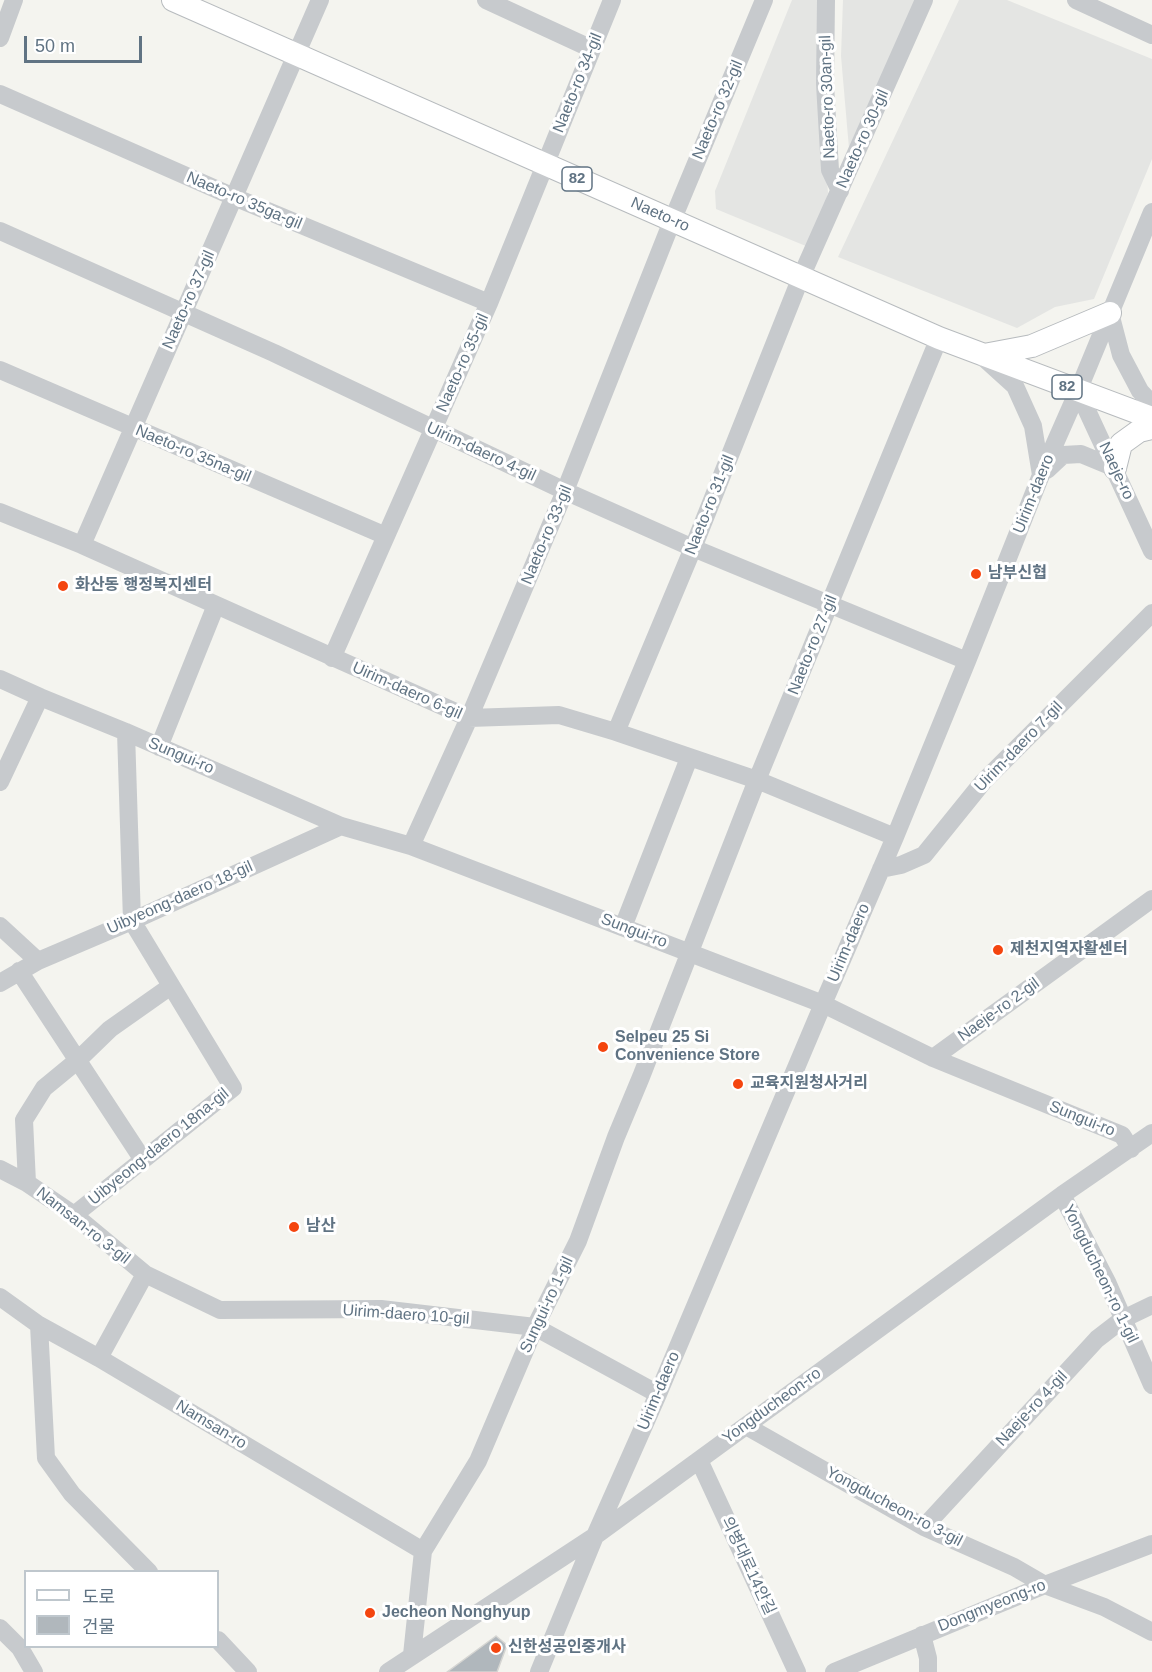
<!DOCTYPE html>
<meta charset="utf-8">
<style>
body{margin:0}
#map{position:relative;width:1152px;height:1672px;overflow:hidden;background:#f4f4ef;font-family:Helvetica,"Noto Sans KR",sans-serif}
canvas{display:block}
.legend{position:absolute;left:24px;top:1570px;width:195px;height:78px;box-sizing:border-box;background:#fff;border:2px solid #bfc7cd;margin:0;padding:8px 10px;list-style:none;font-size:18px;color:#607383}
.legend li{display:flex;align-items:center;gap:12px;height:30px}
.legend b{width:30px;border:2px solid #bfc7cd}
.scale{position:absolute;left:24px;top:36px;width:118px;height:27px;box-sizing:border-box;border:3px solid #607383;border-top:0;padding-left:8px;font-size:18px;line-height:21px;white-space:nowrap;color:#607383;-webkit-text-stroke:4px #fff;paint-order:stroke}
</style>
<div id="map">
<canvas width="1152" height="1672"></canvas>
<ul class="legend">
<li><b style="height:8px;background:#fff"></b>도로</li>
<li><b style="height:16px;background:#b0b7bc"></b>건물</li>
</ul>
<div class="scale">50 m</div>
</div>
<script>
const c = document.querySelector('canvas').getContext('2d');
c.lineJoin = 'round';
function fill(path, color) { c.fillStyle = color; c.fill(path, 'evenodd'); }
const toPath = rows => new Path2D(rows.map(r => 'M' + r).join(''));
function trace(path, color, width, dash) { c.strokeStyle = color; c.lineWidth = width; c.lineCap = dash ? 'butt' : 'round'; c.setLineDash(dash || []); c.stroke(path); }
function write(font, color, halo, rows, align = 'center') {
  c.font = font + ' Helvetica,"Noto Sans KR",sans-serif'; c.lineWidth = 6; c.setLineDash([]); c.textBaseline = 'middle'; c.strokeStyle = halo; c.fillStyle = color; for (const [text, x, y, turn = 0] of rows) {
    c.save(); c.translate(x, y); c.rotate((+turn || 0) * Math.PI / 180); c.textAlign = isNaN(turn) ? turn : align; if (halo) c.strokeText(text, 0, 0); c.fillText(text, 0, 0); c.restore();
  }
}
fill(toPath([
 [792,0,823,0,823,119,828,193,813,249,716,209,715,191],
 [843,0,915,0,850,160,841,56],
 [959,0,1007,0,1152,59,1152,159,1094,299,1055,307,1017,328,838,257]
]), '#e4e5e3');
const building = toPath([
 [496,1636,507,1645,497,1672,447,1672,496,1636]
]);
fill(building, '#b0b7bc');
trace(building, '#d5d5d2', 1.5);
const major = toPath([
 [173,0,939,338,1152,418],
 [984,355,1032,346,1110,313],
 [1115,468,1121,444,1139,431,1152,428]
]);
trace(major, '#b7bbbe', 24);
trace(toPath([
 [486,0,592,49],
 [826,0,825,84,830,170,840,191],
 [1076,0,1152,35],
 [0,38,14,0],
 [0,94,234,197,489,303],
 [0,231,274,353,565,491,693,548,967,661],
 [1110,313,1121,355,1140,391,1152,404],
 [983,357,1015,386,1033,426,1041,475],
 [0,370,386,536],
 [1078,391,1152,551],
 [1047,470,1063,455,1081,454,1115,468],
 [0,512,82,545,469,718,559,715,616,732,757,780,895,837],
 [82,545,320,0],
 [332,658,489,303,612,0],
 [0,679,40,697,126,732,341,826,411,846,823,1004,933,1058,1122,1135,1131,1149],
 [616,732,693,548,801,277,924,0],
 [159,747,216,605],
 [0,782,40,697],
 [411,846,469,718,565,491,672,221,764,0],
 [881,869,901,865,924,855,983,782,1152,613],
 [0,926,38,961],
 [623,927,689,758],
 [19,971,143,1160],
 [0,983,38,961,132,921,341,826],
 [933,1058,1152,899],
 [0,1169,27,1183,74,1215,145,1274,220,1310,381,1309,535,1327,658,1394],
 [27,1183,24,1120,44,1088,78,1060,110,1029,171,986],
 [1062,1195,1108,1284,1152,1385],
 [74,1215,233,1088,132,921,126,732],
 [0,1297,39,1325,99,1358,423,1551],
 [39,1325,46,1458,72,1494,149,1572],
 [99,1358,145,1274],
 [746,1426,924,1527,1014,1567,1045,1585,1104,1607,1152,1632],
 [699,1460,797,1672],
 [924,1527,1097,1339,1123,1319,1152,1305],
 [0,1628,20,1648,34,1672],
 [922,1635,928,1658,928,1672],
 [218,1640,248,1672],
 [412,1655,423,1551,478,1461,535,1327,578,1241,616,1137,641,1077,757,780,939,338],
 [388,1672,595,1536,1062,1195,1152,1133],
 [539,1672,595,1536,658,1394,823,1004,895,837,967,661,1041,475,1078,391,1152,212],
 [834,1672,1045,1585,1152,1544]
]), '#c7cacd', 18);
trace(major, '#fff', 22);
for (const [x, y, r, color] of [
 [976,574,6,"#f4450f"],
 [63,586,6,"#f4450f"],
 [998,950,6,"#f4450f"],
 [603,1047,6,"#f4450f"],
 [738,1084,6,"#f4450f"],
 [294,1227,6,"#f4450f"],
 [370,1613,6,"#f4450f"],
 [496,1648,6,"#f4450f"]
]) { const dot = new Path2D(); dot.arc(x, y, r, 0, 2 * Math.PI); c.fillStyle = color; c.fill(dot); trace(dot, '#fff', 2); }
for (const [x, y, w] of [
 [577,179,30],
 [1067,387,30]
]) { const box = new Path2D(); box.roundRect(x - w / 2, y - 12, w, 24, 4.5); c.fillStyle = '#fff'; c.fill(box); trace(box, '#607383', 1.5); }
write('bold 15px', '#607383', null, [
 ["82",577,179],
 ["82",1067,387]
]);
write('16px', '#607383', '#fff', [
 ["Naeto-ro 34-gil",578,83,-68],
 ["Naeto-ro 30an-gil",828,97,-92],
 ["Naeto-ro 32-gil",718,110,-67],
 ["Naeto-ro 30-gil",863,139,-66],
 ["Naeto-ro 35ga-gil",244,201,23],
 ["Naeto-ro",660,215,24],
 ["Naeto-ro 37-gil",189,300,-66],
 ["Naeto-ro 35-gil",463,363,-66],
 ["Uirim-daero 4-gil",481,452,25],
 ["Naeto-ro 35na-gil",193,454,23],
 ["Naeje-ro",1116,471,65],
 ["Uirim-daero",1034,494,-68],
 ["Naeto-ro 31-gil",710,505,-68],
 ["Naeto-ro 33-gil",547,535,-67],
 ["Naeto-ro 27-gil",813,645,-68],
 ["Uirim-daero 6-gil",407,691,24],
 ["Uirim-daero 7-gil",1019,747,-46],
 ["Sungui-ro",181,756,23],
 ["Uibyeong-daero 18-gil",180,898,-24],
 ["Sungui-ro",634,931,21],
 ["Uirim-daero",849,943,-67],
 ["Naeje-ro 2-gil",999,1010,-36],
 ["Sungui-ro",1082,1119,22],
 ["Uibyeong-daero 18na-gil",159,1147,-39],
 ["Namsan-ro 3-gil",83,1226,38],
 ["Yongducheon-ro 1-gil",1100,1274,64],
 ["Sungui-ro 1-gil",547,1305,-65],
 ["Uirim-daero 10-gil",406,1315,4],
 ["Uirim-daero",659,1391,-67],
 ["Yongducheon-ro",772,1406,-36],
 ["Naeje-ro 4-gil",1032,1409,-47],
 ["Namsan-ro",211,1425,31],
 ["Yongducheon-ro 3-gil",894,1507,28],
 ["의병대로14안길",748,1566,65],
 ["Dongmyeong-ro",992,1606,-22]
]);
write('bold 16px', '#607383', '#fff', [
 ["남부신협",988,574],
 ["화산동 행정복지센터",75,586],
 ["제천지역자활센터",1010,950],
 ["Selpeu 25 Si",615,1038],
 ["Convenience Store",615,1056],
 ["교육지원청사거리",750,1084],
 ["남산",306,1227],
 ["Jecheon Nonghyup",382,1613],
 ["신한성공인중개사",508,1648]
], 'left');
</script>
